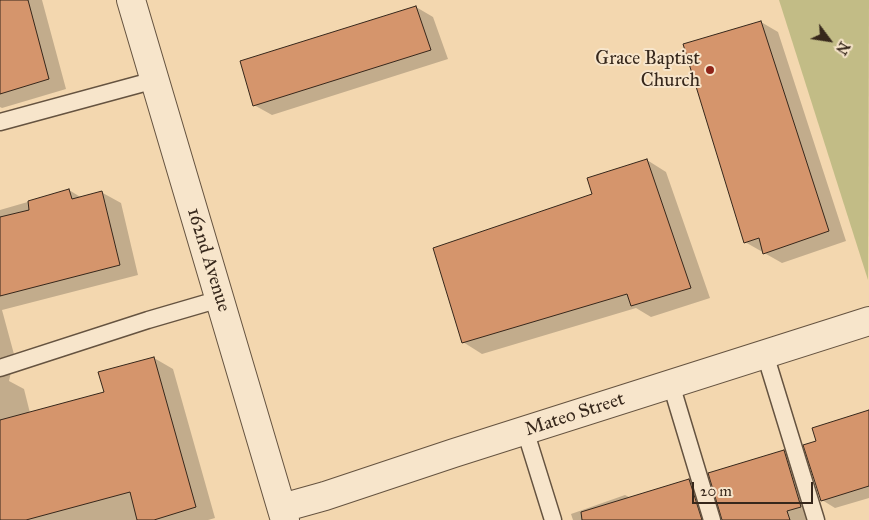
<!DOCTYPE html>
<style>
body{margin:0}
#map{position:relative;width:869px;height:520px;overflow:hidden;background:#f3d7af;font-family:"IM FELL Great Primer",serif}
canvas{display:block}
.north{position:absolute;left:804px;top:15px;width:50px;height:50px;-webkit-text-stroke:4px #f7e5cb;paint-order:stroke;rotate:121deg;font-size:14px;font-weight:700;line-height:20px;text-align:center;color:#36271b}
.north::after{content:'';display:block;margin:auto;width:18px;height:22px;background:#36271b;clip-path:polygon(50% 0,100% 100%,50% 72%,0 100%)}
.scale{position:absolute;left:692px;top:482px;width:121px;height:22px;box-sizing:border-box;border:2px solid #36271b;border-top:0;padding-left:6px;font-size:15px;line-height:18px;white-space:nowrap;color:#36271b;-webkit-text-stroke:4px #f7e5cb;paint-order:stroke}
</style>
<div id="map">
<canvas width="869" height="520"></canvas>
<div class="north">N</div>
<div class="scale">20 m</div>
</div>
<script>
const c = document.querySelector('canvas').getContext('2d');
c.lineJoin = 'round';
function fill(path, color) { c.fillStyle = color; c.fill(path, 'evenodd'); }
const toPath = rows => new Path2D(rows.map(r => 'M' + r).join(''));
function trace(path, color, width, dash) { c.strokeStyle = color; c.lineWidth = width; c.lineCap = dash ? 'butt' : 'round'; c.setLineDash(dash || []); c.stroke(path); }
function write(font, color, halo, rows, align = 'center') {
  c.font = font + ' "IM FELL Great Primer",serif'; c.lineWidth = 4; c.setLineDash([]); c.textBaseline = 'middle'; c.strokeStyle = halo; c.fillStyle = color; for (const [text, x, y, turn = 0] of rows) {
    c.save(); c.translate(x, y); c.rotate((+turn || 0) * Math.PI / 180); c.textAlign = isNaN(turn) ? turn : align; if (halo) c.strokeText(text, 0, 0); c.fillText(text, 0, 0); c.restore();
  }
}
fill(toPath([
 [779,0,869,0,868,280]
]), '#c2bc86');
fill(toPath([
 [0,0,42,0,66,89,2,108,0,107],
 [416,7,433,17,448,59,272,115,254,105],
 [761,22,778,32,846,241,782,263,745,242],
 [647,160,666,172,710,298,651,317,636,308,482,354,463,342],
 [69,190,82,198,101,192,121,203,138,275,2,310,18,369,11,372,9,381,24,389,30,413,106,393,154,358,173,369,215,518,208,520,0,520,0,210],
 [869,412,869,498,835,508,822,500],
 [784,452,802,462,818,516,807,520,722,520],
 [689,480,707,491,716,520,573,520,571,514,625,495,631,498]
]), '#0003');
const building = toPath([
 [0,0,28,0,49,79,0,94,0,0],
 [416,6,431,50,253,106,240,61,416,6],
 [761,21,829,231,763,254,759,238,744,243,683,44,761,21],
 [647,159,691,288,631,306,627,294,462,343,433,248,592,194,587,178,647,159],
 [69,189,72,199,102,191,120,265,0,296,0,217,29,210,28,201,69,189],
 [154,357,196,507,154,520,137,520,130,492,26,520,0,520,0,420,104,392,98,372,154,357],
 [869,410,869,486,821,501,803,445,816,441,812,428,869,410],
 [784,450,801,507,787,511,790,520,722,520,708,473,784,450],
 [689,479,702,520,582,520,581,512,689,479]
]);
fill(building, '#d5956c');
trace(building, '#36271b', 1);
const service = toPath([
 [0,122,155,80],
 [765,354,816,520],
 [0,368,148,320,220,299],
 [671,384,712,520],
 [525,430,553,520]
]);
const minor = toPath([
 [131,0,285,520],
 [282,508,325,496,454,453,869,321]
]);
trace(service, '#655340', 19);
trace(minor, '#655340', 30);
trace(service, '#f7e5cb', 16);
trace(minor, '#f7e5cb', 28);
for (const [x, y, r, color] of [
 [710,70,5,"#8f2418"]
]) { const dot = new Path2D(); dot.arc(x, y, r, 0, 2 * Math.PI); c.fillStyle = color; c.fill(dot); trace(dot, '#f7e5cb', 2); }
write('19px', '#36271b', '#f7e5cb', [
 ["Grace Baptist",700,59],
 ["Church",700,81]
], 'right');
write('19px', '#36271b', '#f7e5cb', [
 ["162nd Avenue",208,260,73],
 ["Mateo Street",575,415,-18]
]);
</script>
